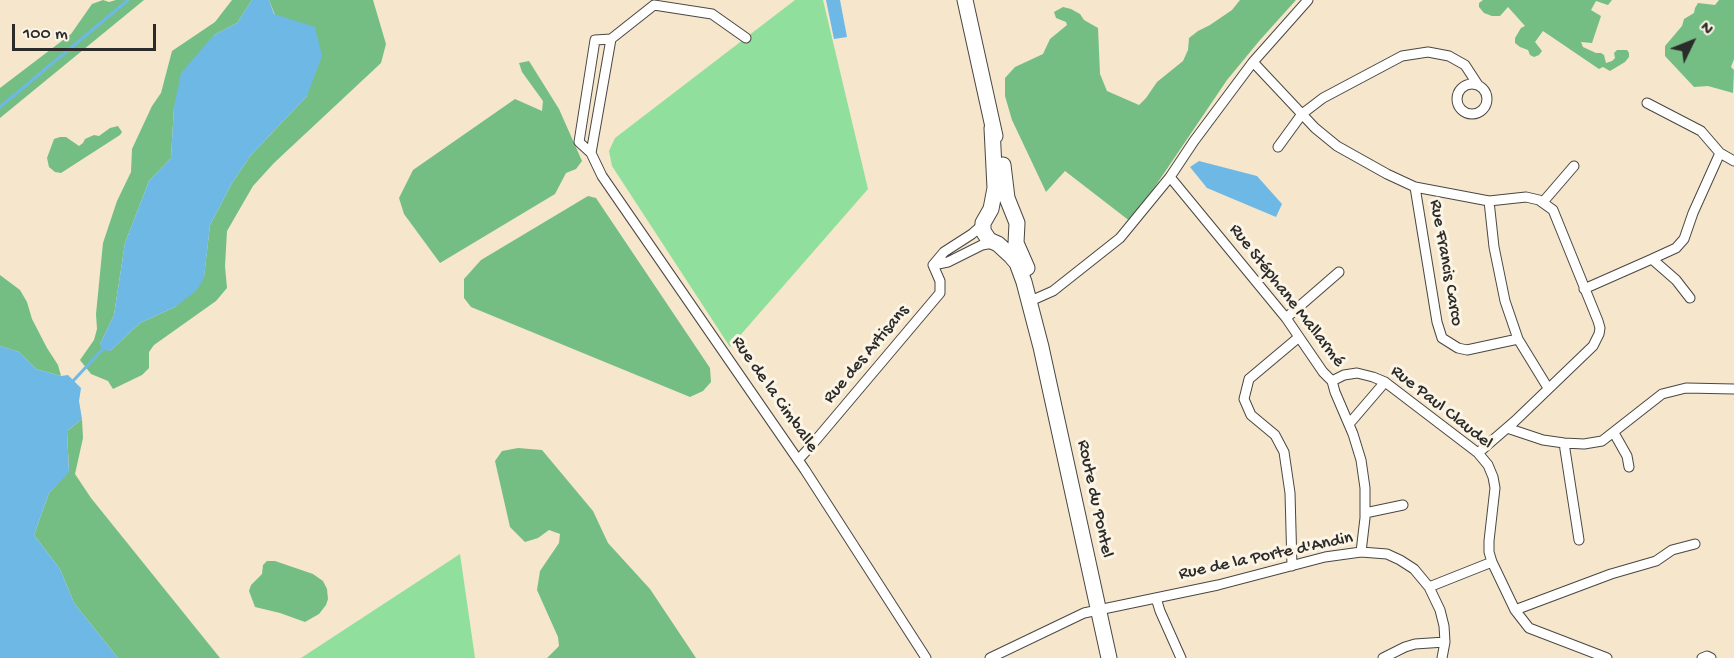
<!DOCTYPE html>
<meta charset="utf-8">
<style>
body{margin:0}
#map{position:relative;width:1734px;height:658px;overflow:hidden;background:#f5e6cc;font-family:"Gochi Hand",sans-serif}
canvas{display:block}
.north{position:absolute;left:1662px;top:12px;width:60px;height:60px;-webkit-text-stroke:4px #fcf5e5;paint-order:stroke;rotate:47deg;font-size:16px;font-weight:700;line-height:24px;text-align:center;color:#2b2b2b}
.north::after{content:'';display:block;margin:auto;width:21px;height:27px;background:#2b2b2b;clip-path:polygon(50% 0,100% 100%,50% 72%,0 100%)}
.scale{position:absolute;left:12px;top:24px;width:144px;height:27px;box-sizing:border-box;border:3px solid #2b2b2b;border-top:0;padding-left:8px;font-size:18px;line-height:21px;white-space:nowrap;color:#2b2b2b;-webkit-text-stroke:4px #fcf5e5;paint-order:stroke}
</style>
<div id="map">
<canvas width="1734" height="658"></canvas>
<div class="north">N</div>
<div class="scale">100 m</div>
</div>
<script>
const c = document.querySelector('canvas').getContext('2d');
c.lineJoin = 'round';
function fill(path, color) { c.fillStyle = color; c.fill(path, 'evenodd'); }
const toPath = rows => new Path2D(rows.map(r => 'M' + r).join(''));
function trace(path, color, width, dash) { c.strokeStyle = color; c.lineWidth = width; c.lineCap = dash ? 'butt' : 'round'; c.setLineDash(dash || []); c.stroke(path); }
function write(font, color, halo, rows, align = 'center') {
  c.font = font + ' "Gochi Hand",sans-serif'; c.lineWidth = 6; c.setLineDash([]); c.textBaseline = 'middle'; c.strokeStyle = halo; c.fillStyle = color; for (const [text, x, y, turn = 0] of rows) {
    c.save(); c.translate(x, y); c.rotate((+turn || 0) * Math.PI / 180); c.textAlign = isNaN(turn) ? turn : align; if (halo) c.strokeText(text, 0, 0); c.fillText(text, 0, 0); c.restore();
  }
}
fill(toPath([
 [795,0,823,0,868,189,730,347,612,166,609,151,615,138],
 [460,554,475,658,301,658]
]), '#91df9c');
fill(toPath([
 [103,0,109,2,116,0,144,0,0,118,0,88,71,34,92,4],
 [232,0,252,0,237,23,214,35,174,107,171,158,149,181,125,243,114,315,100,344,110,351,140,323,175,307,204,277,210,225,232,183,251,155,307,96,269,0,373,0,386,44,381,63,274,163,253,186,227,231,225,266,227,288,216,301,154,345,149,352,149,368,142,375,113,389,108,381,91,374,80,360,94,340,97,329,96,314,103,243,117,201,131,172,132,149,152,106,161,93,172,51,215,22],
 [1240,0,1296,0,1260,40,1227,80,1131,222,1065,171,1046,192,1012,120,1005,96,1005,78,1015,67,1043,54,1050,39,1067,25,1066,22,1056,18,1054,12,1063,7,1071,9,1080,14,1084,20,1098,28,1100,74,1107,91,1139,105,1146,98,1157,82,1183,61,1188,50,1189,38,1198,31,1210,25,1232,10],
 [1483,0,1612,0,1608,5,1596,1,1591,10,1601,16,1592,43,1581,42,1583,47,1596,53,1601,53,1604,55,1606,63,1612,61,1615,58,1614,53,1617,50,1627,50,1629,53,1629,57,1625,62,1610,71,1603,67,1599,69,1543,31,1535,42,1542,51,1539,55,1534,57,1530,55,1528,50,1520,47,1515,43,1515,38,1521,28,1525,26,1508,7,1500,16,1492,16,1484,13,1479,7,1479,3],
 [1719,0,1734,0,1734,59,1731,67,1734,70,1733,93,1708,86,1694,87,1665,56,1665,46,1682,26,1684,19,1694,13,1695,8,1698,3,1715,5],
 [529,61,559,109,582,161,576,169,566,173,555,194,440,263,404,214,399,198,413,170,515,99,542,111,543,101,522,72,519,63],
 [118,126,122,132,120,135,61,173,55,172,49,167,47,158,54,139,60,137,66,137,79,146,83,143,85,139,94,135,99,136,110,128],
 [588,196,596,198,710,368,711,382,703,391,690,397,471,307,464,298,464,279,481,260],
 [0,275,20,290,27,302,32,319,47,348,58,365,61,376,36,369,19,352,0,346],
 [82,419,83,438,75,474,91,498,220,658,118,658,74,603,60,569,34,535,49,493,69,471,67,431],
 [518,448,542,450,593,511,608,543,650,589,696,658,547,658,559,646,558,637,537,590,540,571,559,543,560,534,549,530,538,538,525,542,510,527,495,461,502,451],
 [267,561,275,561,313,574,323,581,327,589,328,599,326,605,319,614,305,622,280,613,255,607,249,591,251,585,262,574,263,565]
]), '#74be84');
fill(toPath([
 [252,0,269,0,274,14,315,27,322,56,307,96,251,155,232,183,210,225,204,278,196,291,175,307,140,323,110,351,102,350,100,344,114,315,125,243,149,181,171,158,174,107,181,73,214,35,237,23],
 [826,0,840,0,847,37,834,39],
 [1199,161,1257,176,1282,204,1276,217,1207,188,1190,167],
 [0,346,19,352,36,369,61,376,68,375,81,388,79,401,82,419,67,431,69,472,49,493,34,535,60,569,74,603,118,658,0,658]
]), '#6eb8e6');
trace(toPath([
 [0,107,128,0],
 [73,381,103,349]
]), '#6eb8e6', 3);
const street = toPath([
 [746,38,712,14,654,5,611,39,595,40,579,142,591,153,602,176,805,470,926,658],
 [1253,62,1315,128,1337,146,1387,174,1415,187,1489,201,1526,197,1539,200,1553,210,1598,321,1600,328,1599,334,1593,346,1515,421,1478,453],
 '1457 99a15 15 0 1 1 30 0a15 15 0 1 1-30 0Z',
 [1647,103,1701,131,1720,153],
 [1278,147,1302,114,1323,98,1402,56,1428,52,1449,56,1465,65,1478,85],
 [591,153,611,39],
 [1170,177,1286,318,1323,372,1332,381,1335,392,1353,434,1361,460,1365,488,1365,518,1361,552],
 [1415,187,1437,322,1442,338,1458,348,1467,350,1518,339],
 [1489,201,1494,247,1505,301,1518,339,1548,388],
 [1543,202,1574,166],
 [983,224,972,234,944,252,933,265,948,262,982,245,993,243],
 [1652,259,1676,248,1684,239,1693,213,1720,153,1734,161],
 [1584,289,1652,259,1676,280,1690,298],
 [1035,299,1053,291,1120,238,1170,177,1194,141,1253,62,1308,0],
 [1286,318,1339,272],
 [1332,381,1344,375,1357,373,1373,377,1385,382,1478,453,1488,465,1493,477,1495,488,1489,541,1489,552,1492,562,1515,610,1529,628,1607,658],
 [1349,424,1385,382],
 [1507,428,1543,440,1564,443,1584,444,1602,441,1662,394,1686,388,1734,389],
 [1614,433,1627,456,1629,467],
 [1564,443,1579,540],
 [798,460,810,447,940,293,940,281,933,265],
 [1365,513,1403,505],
 [1292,566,1290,493,1284,452,1275,435,1251,415,1244,399,1249,379,1299,337],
 [1429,587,1492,562],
 [1156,598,1160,611,1181,658],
 [1515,610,1611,574,1656,561,1672,550,1695,544],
 [990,658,1084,613,1218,585,1325,557,1361,552,1387,554,1400,560,1414,569,1429,587,1440,610,1444,626,1445,642,1442,658],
 [1383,658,1405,647,1415,644,1445,642],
 [1702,658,1707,656,1711,658]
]);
const primary = toPath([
 [965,0,995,136],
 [992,128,995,188,991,209,983,223,983,231,989,240,998,244,1011,256,1017,263,1024,282,1041,347,1109,658],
 [1003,165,1007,198,1017,223,1016,243,1027,268]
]);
trace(street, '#494743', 11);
trace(primary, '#494743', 17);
trace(street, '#fff', 9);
trace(primary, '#fff', 15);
write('18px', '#2b2b2b', '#fcf5e5', [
 ["Rue Francis Carco",1445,263,80],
 ["Rue Stéphane Mallarmé",1286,296,52],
 ["Rue des Artisans",867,355,-50],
 ["Rue de la Cimballe",774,395,55],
 ["Rue Paul Claudel",1441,408,38],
 ["Route du Pontel",1094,499,78],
 ["Rue de la Porte d'Andin",1266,557,-12]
]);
</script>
